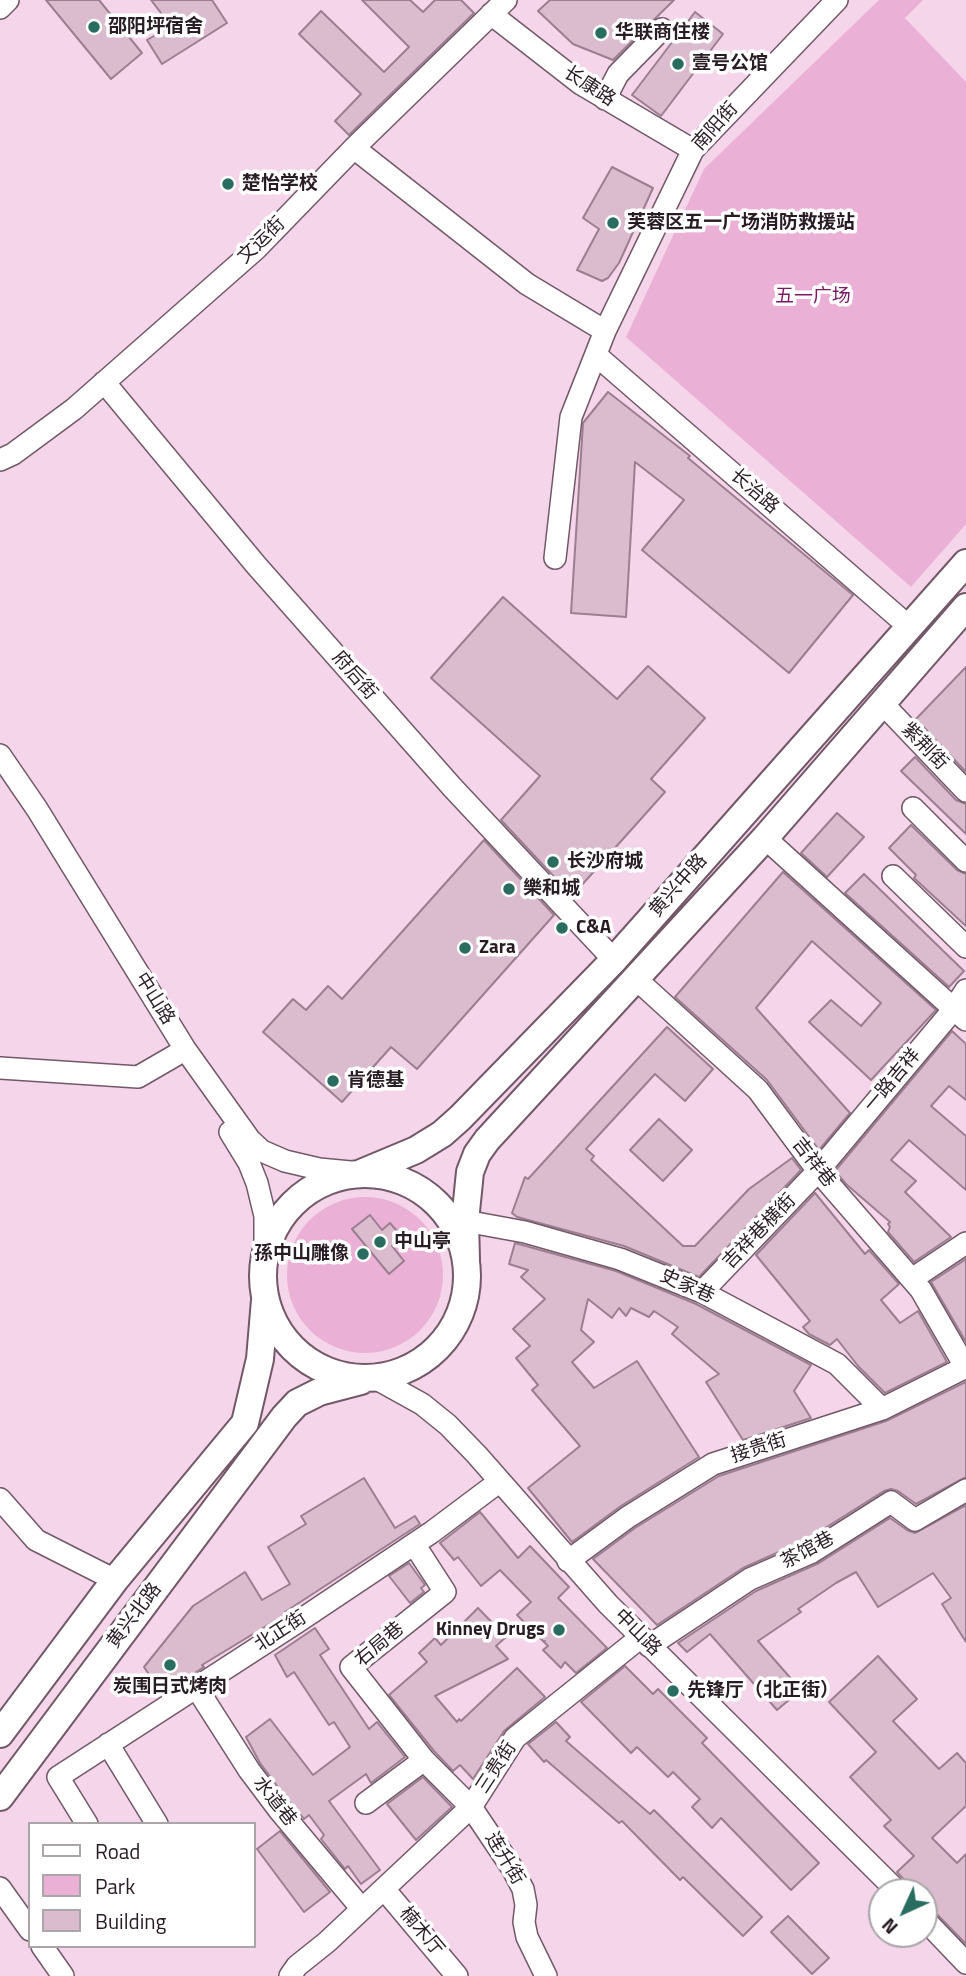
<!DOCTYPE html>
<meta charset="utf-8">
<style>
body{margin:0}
#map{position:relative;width:966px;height:1976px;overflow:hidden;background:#f5d5e9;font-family:"Titillium Web",sans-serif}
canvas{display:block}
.legend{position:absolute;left:28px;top:1822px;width:228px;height:126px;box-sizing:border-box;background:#fff;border:2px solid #a9a5a8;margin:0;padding:9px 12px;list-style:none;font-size:21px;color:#291d25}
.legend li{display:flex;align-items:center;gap:14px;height:35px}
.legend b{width:35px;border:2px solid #a9a5a8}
.north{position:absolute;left:868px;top:1878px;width:70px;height:70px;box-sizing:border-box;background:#fff;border:2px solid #a9a5a8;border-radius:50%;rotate:225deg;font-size:19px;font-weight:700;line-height:28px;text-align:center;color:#291d25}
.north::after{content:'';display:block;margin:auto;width:24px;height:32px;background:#296d60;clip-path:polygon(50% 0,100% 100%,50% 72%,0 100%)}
</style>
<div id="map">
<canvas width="966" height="1976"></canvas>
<ul class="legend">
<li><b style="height:9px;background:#fff"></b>Road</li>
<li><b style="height:19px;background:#ebb0d6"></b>Park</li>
<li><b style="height:19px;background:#dbbccf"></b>Building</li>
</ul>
<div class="north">N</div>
</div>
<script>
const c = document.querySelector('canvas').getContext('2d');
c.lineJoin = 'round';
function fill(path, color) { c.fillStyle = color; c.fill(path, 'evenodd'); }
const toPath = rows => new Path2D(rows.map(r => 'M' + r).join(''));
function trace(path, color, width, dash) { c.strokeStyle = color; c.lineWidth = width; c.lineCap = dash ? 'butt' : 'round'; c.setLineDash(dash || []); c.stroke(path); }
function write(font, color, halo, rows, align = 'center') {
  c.font = font + ' "Titillium Web","Noto Sans SC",sans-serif'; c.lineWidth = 7; c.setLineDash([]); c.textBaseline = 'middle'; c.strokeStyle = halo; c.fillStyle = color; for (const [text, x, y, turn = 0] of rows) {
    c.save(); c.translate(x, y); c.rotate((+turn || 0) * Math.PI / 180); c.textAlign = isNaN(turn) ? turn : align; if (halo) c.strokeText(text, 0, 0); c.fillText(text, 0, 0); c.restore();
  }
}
fill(toPath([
 [879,0,923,0,905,18,966,82,966,524,911,587,626,337,704,169],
 '287 1275a78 78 0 1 1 156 0a78 78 0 1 1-156 0Z'
]), '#ebb0d6');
const building = toPath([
 [46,0,99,0,142,53,111,79,46,0],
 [151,0,212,0,227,23,162,64,147,40,171,26,151,0],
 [362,0,410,0,423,12,435,0,461,0,474,13,349,135,335,121,361,94,299,34,321,11,384,72,409,47,362,0],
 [550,0,674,0,613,60,573,44,538,11,550,0],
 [695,12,723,34,661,116,632,95,695,12],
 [612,167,653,188,619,263,608,278,602,281,577,270,599,229,583,218,612,167],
 [608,392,690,456,688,458,853,595,789,673,642,550,684,500,635,462,626,617,571,613,583,423,608,392],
 [503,597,617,699,648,666,705,718,651,779,665,792,572,896,501,820,540,776,431,678,503,597],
 [966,667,966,772,916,719,966,667],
 [915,757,956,800,966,804,966,834,901,771,915,757],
 [837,813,864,837,827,877,801,853,837,813],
 [911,825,957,870,966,874,966,926,914,878,916,875,889,848,911,825],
 [484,840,554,915,417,1069,391,1047,342,1102,263,1032,293,999,306,1010,328,986,342,999,484,840],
 [783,872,936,1010,871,1080,809,1022,831,1000,861,1026,881,1003,812,941,756,1008,850,1113,819,1150,767,1080,675,997,783,872],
 [864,874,964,971,949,987,845,893,864,874],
 [667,1027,713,1069,685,1101,655,1074,586,1149,594,1156,591,1160,683,1246,695,1246,749,1189,792,1158,801,1170,699,1277,624,1246,517,1217,512,1213,525,1177,528,1179,667,1027],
 [952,1031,966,1044,966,1100,949,1086,931,1106,966,1136,966,1190,909,1140,891,1160,916,1181,905,1192,951,1237,914,1262,888,1232,890,1227,888,1224,890,1222,846,1184,835,1171,952,1031],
 [659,1119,692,1150,663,1181,630,1150,659,1119],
 [815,1193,865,1254,869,1250,899,1284,881,1300,900,1323,918,1311,947,1362,885,1393,858,1366,837,1339,830,1345,809,1334,803,1327,810,1321,756,1255,815,1193],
 [370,1215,382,1230,390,1223,402,1237,392,1246,404,1261,389,1274,352,1229,370,1215],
 [515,1243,616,1271,696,1304,811,1365,794,1391,811,1418,743,1440,706,1382,719,1374,672,1334,678,1327,654,1311,649,1317,631,1308,626,1316,619,1308,612,1318,588,1299,581,1330,594,1342,572,1362,594,1388,637,1361,699,1457,621,1506,572,1542,528,1488,580,1446,532,1390,538,1385,516,1358,530,1346,513,1329,545,1299,521,1277,528,1270,509,1264,515,1243],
 [966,1259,966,1342,931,1282,966,1259],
 [966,1382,966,1477,916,1504,898,1491,891,1489,884,1491,806,1540,743,1568,657,1625,593,1559,635,1528,719,1476,886,1421,966,1382],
 [364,1478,395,1528,415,1516,420,1524,285,1612,286,1614,202,1665,204,1667,162,1694,144,1667,193,1606,245,1572,262,1600,290,1584,268,1547,306,1524,301,1516,364,1478],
 [966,1505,966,1642,942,1604,951,1598,933,1573,878,1607,856,1572,836,1583,798,1609,801,1612,758,1641,801,1690,777,1710,710,1634,687,1652,678,1643,756,1591,819,1563,890,1518,907,1530,915,1533,966,1505],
 [480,1512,518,1558,530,1546,569,1587,558,1598,607,1648,576,1673,565,1662,561,1668,543,1650,548,1646,544,1642,545,1641,544,1642,517,1615,531,1602,500,1570,481,1586,458,1557,454,1560,440,1543,480,1512],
 [409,1563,425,1585,421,1588,424,1592,410,1603,389,1576,409,1563],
 [478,1608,506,1637,496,1646,508,1659,435,1696,457,1722,459,1719,461,1721,517,1668,545,1697,504,1731,473,1779,460,1765,453,1771,434,1751,389,1695,427,1662,419,1653,435,1638,441,1645,478,1608],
 [315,1628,329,1649,320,1655,369,1729,377,1722,405,1757,371,1783,366,1774,329,1801,380,1870,361,1884,348,1866,345,1869,321,1839,324,1835,309,1815,304,1819,289,1802,260,1763,246,1737,270,1719,313,1775,350,1747,334,1722,329,1725,294,1672,287,1677,275,1655,315,1628],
 [878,1656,917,1699,893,1721,939,1769,957,1753,966,1763,966,1806,932,1838,957,1863,966,1854,966,1944,924,1901,924,1892,915,1892,897,1872,914,1856,884,1826,891,1820,850,1777,876,1752,829,1702,878,1656],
 [625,1666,653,1694,658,1689,707,1738,702,1743,819,1863,791,1890,721,1818,712,1828,692,1807,700,1799,673,1772,668,1777,637,1747,631,1753,581,1702,625,1666],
 [556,1722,570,1737,566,1741,650,1814,654,1810,762,1917,743,1936,683,1877,680,1880,622,1821,619,1823,546,1760,544,1762,528,1744,556,1722],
 [423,1777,452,1807,416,1840,387,1804,423,1777],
 [280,1831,330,1892,304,1912,257,1849,280,1831],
 [788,1916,829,1958,812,1974,771,1932,788,1916]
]);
fill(building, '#dbbccf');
trace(building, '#9b7e90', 2);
const minor = toPath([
 [0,8,8,0],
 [491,14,581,84,693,150],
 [605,99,618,74,662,29],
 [354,148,527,284,605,331],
 [597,356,906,624,913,622],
 [104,382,256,565,452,787,614,960],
 [0,460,13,454,74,409,257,248,354,148,506,0],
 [555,558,571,417,605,331,693,150,837,0],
 [882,703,966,791],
 [0,755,37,809,185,1049,250,1140,262,1151,285,1161,319,1169,361,1173],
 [913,808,966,861],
 [765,838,966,1020],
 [893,876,966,947],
 [635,978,758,1090,818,1171,921,1290,966,1368],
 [0,1068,138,1077,176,1055],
 [230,1132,249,1163,257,1183,265,1216,265,1256],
 [465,1221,525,1232,620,1259,702,1292,837,1364,882,1409],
 [912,1279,966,1243],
 [702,1292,818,1171,953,1010,966,990],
 [375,1378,422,1404,448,1425,477,1455,608,1604,898,1892],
 [0,1499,36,1540,115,1580],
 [568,1561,628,1517,713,1464,882,1409,966,1367],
 [649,1646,750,1579,812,1552,891,1502,915,1520,966,1490],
 [196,1687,249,1770,279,1810,362,1909],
 [108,1744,157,1824],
 [424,1760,471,1807,512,1868,523,1889,526,1905,524,1922,527,1937,546,1976],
 [366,1803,424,1760,351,1667,445,1592,414,1544],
 [87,1824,58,1777,299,1621,432,1532,500,1481],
 [0,1888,30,1930],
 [384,1889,457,1976],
 [924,1919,966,1963],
 [42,1946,63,1976],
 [290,1976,297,1966,327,1942,471,1807,515,1738,641,1637]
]);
const major = toPath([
 [361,1173,416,1150,442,1134,460,1118,614,960,966,563],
 '263 1276a102 102 0 1 1 204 0a102 102 0 1 1-204 0Z',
 [466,1260,465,1221,470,1172,477,1154,487,1140,765,838,966,607],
 [0,1734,115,1580,245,1423,260,1359,265,1300],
 [0,1797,284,1417,297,1403,319,1392,361,1381]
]);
trace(minor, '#725868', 24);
trace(major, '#725868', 30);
trace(minor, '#fff', 21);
trace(major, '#fff', 26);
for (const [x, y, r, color] of [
 [94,27,7,"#296d60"],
 [601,33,7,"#296d60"],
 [678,64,7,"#296d60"],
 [228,184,7,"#296d60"],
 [613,223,7,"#296d60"],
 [553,862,7,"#296d60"],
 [509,889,7,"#296d60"],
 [562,928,7,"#296d60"],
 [465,948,7,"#296d60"],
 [333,1081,7,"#296d60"],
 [380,1242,7,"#296d60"],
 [363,1254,7,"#296d60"],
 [559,1630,7,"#296d60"],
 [170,1665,7,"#296d60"],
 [673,1691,7,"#296d60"]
]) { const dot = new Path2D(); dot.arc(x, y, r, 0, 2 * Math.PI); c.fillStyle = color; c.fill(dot); trace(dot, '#fff', 2.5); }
write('bold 19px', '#291d25', '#fff', [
 ["邵阳坪宿舍",108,27],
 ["华联商住楼",615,33],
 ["壹号公馆",692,64],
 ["楚怡学校",242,184],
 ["芙蓉区五一广场消防救援站",627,223],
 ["长沙府城",567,862],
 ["樂和城",523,889],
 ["C&A",576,928],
 ["Zara",479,948],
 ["肯德基",347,1081],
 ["中山亭",394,1242],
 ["孫中山雕像",349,1254,"right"],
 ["Kinney Drugs",545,1630,"right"],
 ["炭围日式烤肉",170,1687,"center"],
 ["先锋厅（北正街）",687,1691]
], 'left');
write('19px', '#291d25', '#fff', [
 ["长康路",589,87,33],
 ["南阳街",716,127,-48],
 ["文运街",262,241,-44],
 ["长治路",754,492,41],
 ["府后街",354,676,49],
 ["紫荆街",924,747,46],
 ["黄兴中路",679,886,-49],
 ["中山路",154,999,58],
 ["一路吉祥",893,1081,-50],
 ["吉祥巷",813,1163,52],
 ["吉祥巷横街",760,1232,-46],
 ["史家巷",687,1287,24],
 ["接贵街",759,1449,-18],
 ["茶馆巷",808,1551,-28],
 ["黄兴北路",135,1616,-53],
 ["北正街",281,1632,-33],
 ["中山路",637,1633,45],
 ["右局巷",380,1645,-40],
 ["三贵街",497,1768,-57],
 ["水道巷",274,1802,52],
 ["连升街",504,1859,59],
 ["楠木厅",421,1932,50]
]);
write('19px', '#7a1a62', '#fff', [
 ["五一广场",813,297]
]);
</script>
